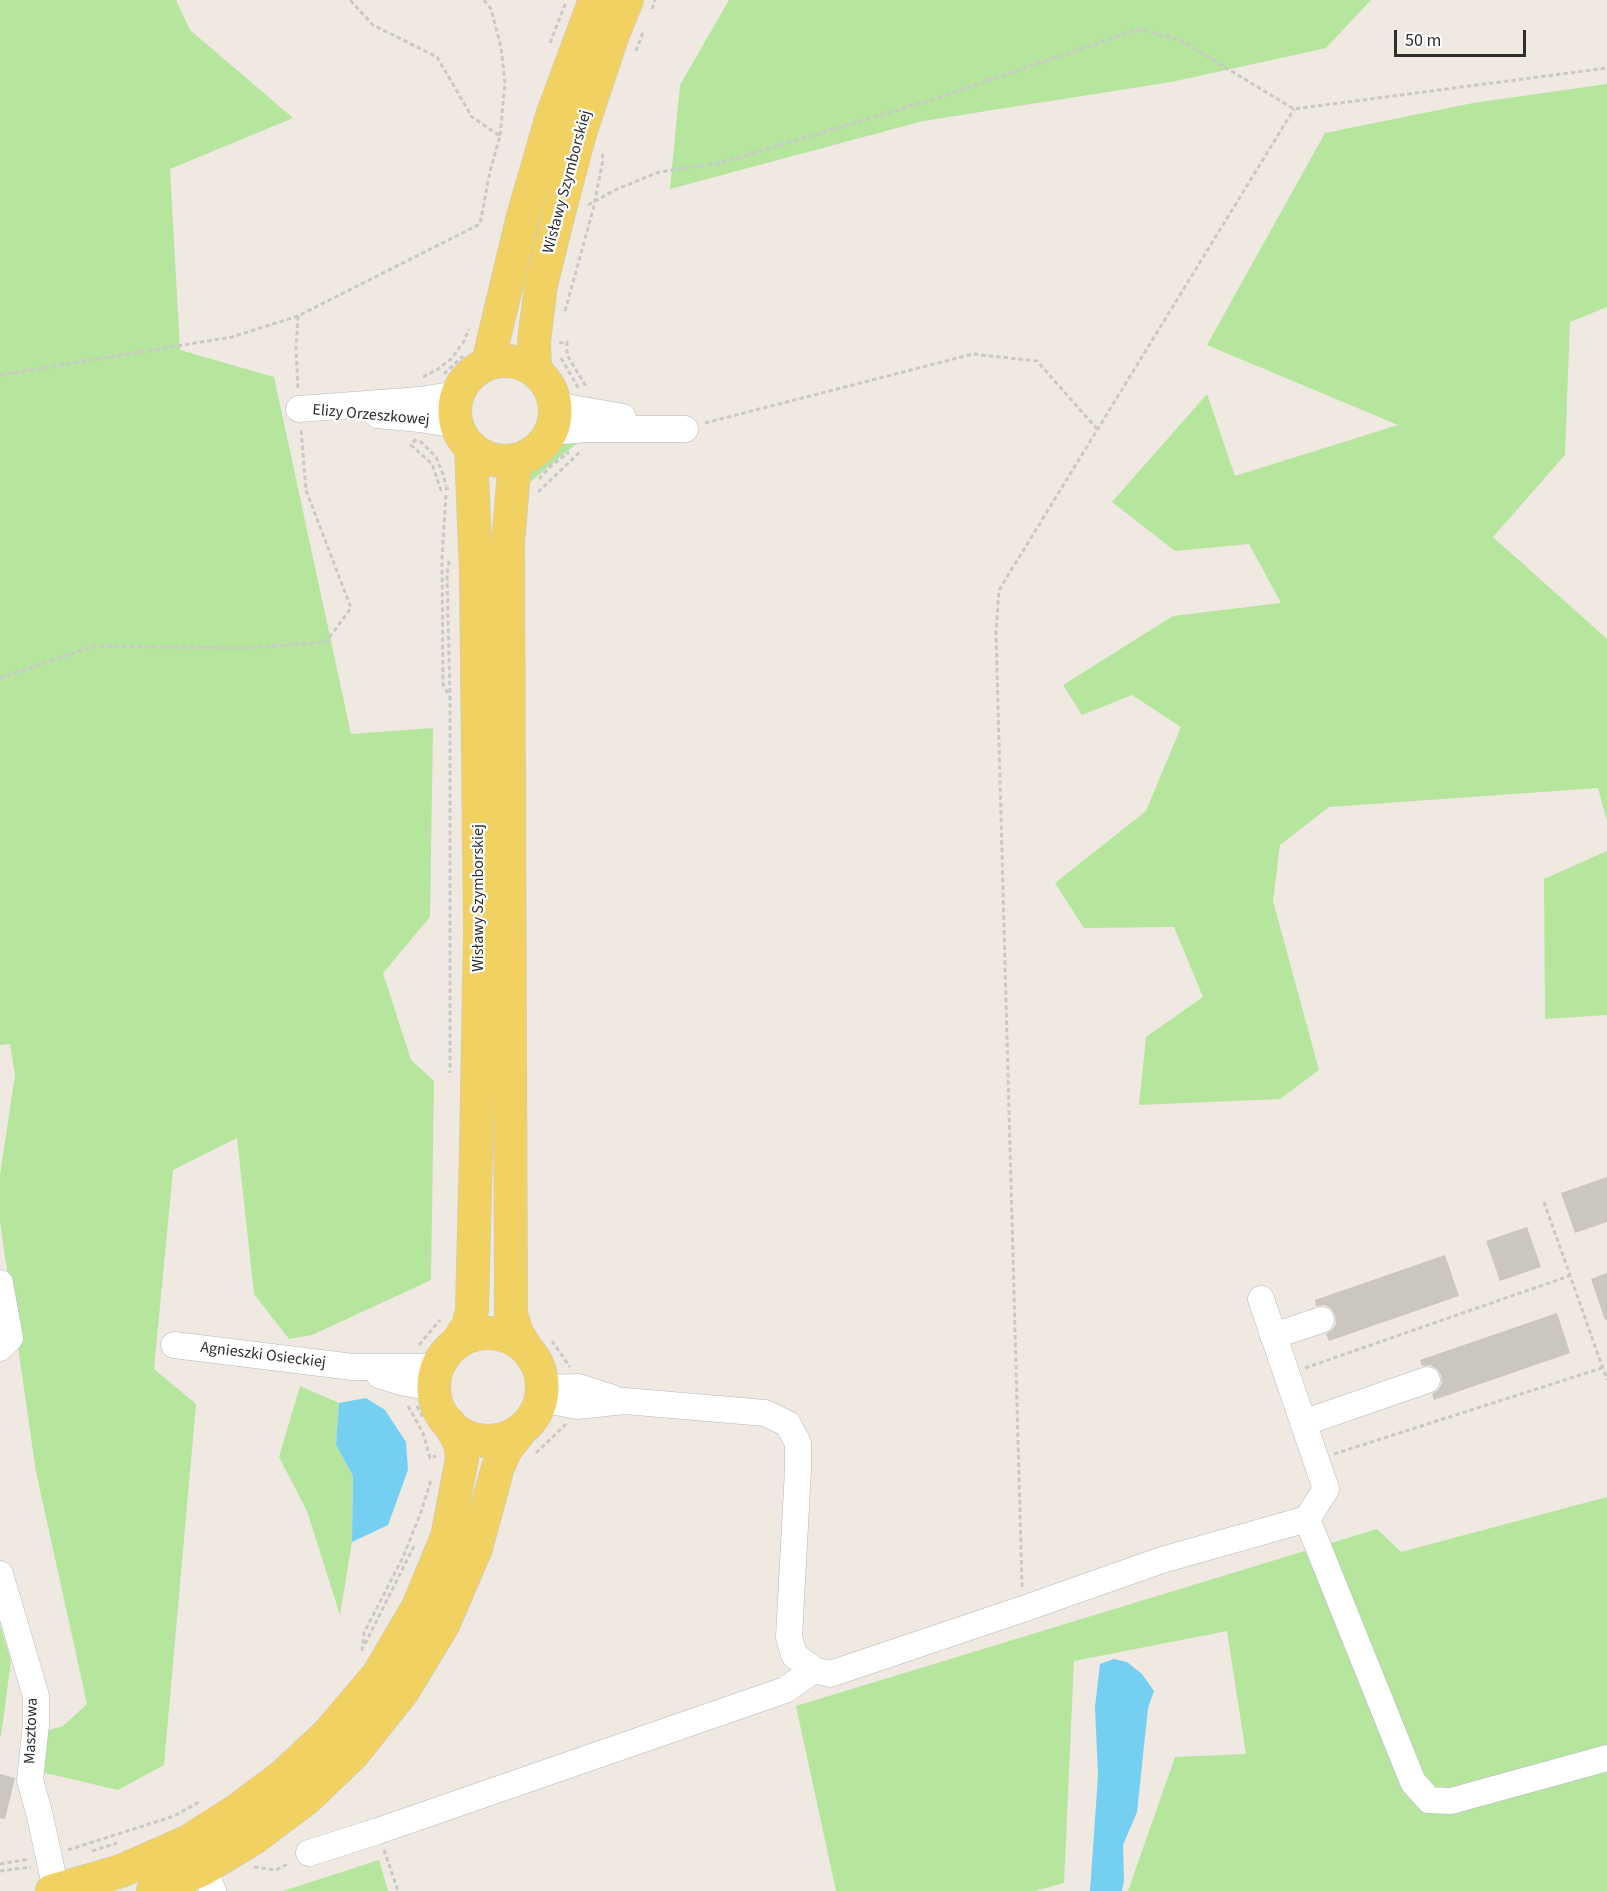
<!DOCTYPE html>
<meta charset="utf-8">
<style>
body{margin:0}
#map{position:relative;width:1607px;height:1891px;overflow:hidden;background:#efe9e1;font-family:"Source Sans 3",sans-serif}
canvas{display:block}
.scale{position:absolute;left:1394px;top:30px;width:132px;height:27px;box-sizing:border-box;border:3px solid #2e2e2e;border-top:0;padding-left:8px;font-size:18px;line-height:21px;white-space:nowrap;color:#2e2e2e;-webkit-text-stroke:4px #fff;paint-order:stroke}
</style>
<div id="map">
<canvas width="1607" height="1891"></canvas>
<div class="scale">50 m</div>
</div>
<script>
const c = document.querySelector('canvas').getContext('2d');
c.lineJoin = 'round';
function fill(path, color) { c.fillStyle = color; c.fill(path, 'evenodd'); }
const toPath = rows => new Path2D(rows.map(r => 'M' + r).join(''));
function trace(path, color, width, dash) { c.strokeStyle = color; c.lineWidth = width; c.lineCap = dash ? 'butt' : 'round'; c.setLineDash(dash || []); c.stroke(path); }
function write(font, color, halo, rows, align = 'center') {
  c.font = font + ' "Source Sans 3",sans-serif'; c.lineWidth = 4.5; c.setLineDash([]); c.textBaseline = 'middle'; c.strokeStyle = halo; c.fillStyle = color; for (const [text, x, y, turn = 0] of rows) {
    c.save(); c.translate(x, y); c.rotate((+turn || 0) * Math.PI / 180); c.textAlign = isNaN(turn) ? turn : align; if (halo) c.strokeText(text, 0, 0); c.fillText(text, 0, 0); c.restore();
  }
}
fill(toPath([
 [0,0,176,0,190,30,293,118,170,169,180,350,274,377,351,734,433,728,430,917,383,973,411,1060,434,1081,431,1280,312,1335,289,1339,254,1294,237,1138,173,1170,154,1369,196,1404,164,1765,118,1790,41,1772,39,1733,63,1726,87,1704,36,1472,0,1222,0,1175,15,1075,10,1044,0,1045],
 [729,0,1371,0,1326,48,1171,82,923,121,670,189,680,85],
 [1607,84,1607,307,1570,322,1565,455,1493,537,1607,639,1607,821,1598,788,1329,807,1280,845,1273,901,1319,1070,1280,1099,1139,1105,1146,1037,1203,997,1174,927,1084,928,1055,883,1146,811,1181,727,1132,695,1082,715,1063,685,1173,616,1281,603,1249,544,1175,551,1112,502,1207,394,1235,476,1398,425,1207,345,1325,133,1473,103],
 [567,439,577,439,576,444,529,483,530,471,542,456,552,445],
 [1607,851,1607,1015,1545,1019,1544,879],
 [300,1386,339,1403,336,1445,353,1476,352,1542,340,1615,307,1511,279,1457],
 [1607,1497,1607,1891,1128,1891,1175,1757,1246,1754,1227,1631,1074,1661,1064,1883,1035,1891,836,1891,796,1706,1377,1529,1401,1552],
 [0,1624,11,1661,1,1736,0,1736],
 [379,1860,388,1891,283,1891]
]), '#b6e59e');
fill(toPath([
 [366,1398,385,1410,406,1442,408,1470,388,1525,352,1542,353,1476,336,1445,339,1403],
 [1114,1659,1127,1662,1142,1674,1154,1691,1148,1708,1137,1812,1123,1845,1124,1880,1122,1891,1090,1891,1098,1776,1095,1707,1100,1664]
]), '#75cff0');
fill(toPath([
 [1607,1177,1607,1222,1575,1233,1561,1193],
 [1527,1227,1541,1267,1500,1281,1486,1241],
 [1445,1255,1459,1296,1329,1341,1326,1334,1333,1329,1336,1324,1335,1315,1331,1309,1325,1305,1316,1306,1315,1300],
 [1607,1273,1607,1319,1605,1320,1591,1279],
 [1557,1313,1570,1353,1434,1400,1432,1394,1438,1390,1442,1383,1441,1375,1437,1369,1430,1365,1422,1366,1420,1360],
 [0,1774,15,1778,5,1819,0,1818]
]), '#cbc7bf');
const minor = toPath([
 [555,405,623,417],
 [299,409,420,400,457,394],
 [377,415,420,419,457,425],
 [550,432,589,429,685,429],
 [0,1283,10,1338,0,1348],
 [1273,1336,1321,1320],
 [174,1345,353,1367,438,1367],
 [379,1375,405,1383,435,1388],
 [542,1388,579,1387,613,1398],
 [541,1399,577,1406,625,1401,765,1413,788,1424,798,1443,798,1470,789,1637,794,1655,814,1670],
 [1303,1423,1427,1380],
 [1307,1519,1413,1782,1429,1800,1451,1801,1607,1758],
 [0,1574,36,1696,36,1724,30,1780,40,1816,56,1890],
 [309,1853,378,1831,785,1690,814,1670,830,1674,1023,1609,1162,1560,1307,1519,1326,1489,1261,1299],
 [203,1869,213,1891]
]);
const major = toPath([
 '455 411a50 50 0 1 1 100 0a50 50 0 1 1-100 0Z',
 [488,363,522,220,552,116,595,0],
 [535,370,534,341,541,285,556,224,580,133,613,34,627,0],
 [515,460,508,542,511,1314,517,1333,528,1351],
 '434 1387a54 54 0 1 1 108 0a54 54 0 1 1-108 0Z',
 [456,1344,468,1326,472,1310,476,1150,480,931,476,573,471,447],
 [52,1891,121,1871,189,1841,236,1811,284,1775,328,1734,378,1675,418,1607,447,1537,462,1459,460,1443,449,1423],
 [153,1891,203,1869,254,1838,306,1799,353,1754,403,1691,443,1625,476,1548,498,1467,506,1449,520,1431]
]);
trace(minor, '#b4b7c1', 27);
trace(major, '#c9c9c9', 34);
trace(toPath([
 [484,0,491,9,501,47,505,83,500,136],
 [652,9,655,0],
 [550,43,566,2],
 [636,51,643,32],
 [588,205,617,189,659,172,720,163,928,101,1139,29,1180,40,1294,109,1607,68],
 [565,311,593,210,603,160,602,151],
 [298,316,296,348,298,389],
 [559,343,567,342,567,355,587,388],
 [561,358,579,389],
 [444,374,463,356],
 [0,375,232,337,298,316,480,224,490,171,500,136,472,117,437,57,373,25,350,0],
 [423,377,438,369,451,359,463,343,469,329],
 [705,423,973,354,1037,361,1098,430],
 [416,439,411,445,432,464,441,490,449,488],
 [420,441,436,457,443,474,446,486],
 [539,479,550,467,569,452],
 [538,492,581,451],
 [446,495,442,558,443,684,451,700],
 [449,561,447,575,450,696,450,1073],
 [0,678,94,646,247,648,326,642,351,608,306,490,301,429],
 [1544,1202,1607,1380],
 [552,1341,570,1367],
 [419,1345,440,1320],
 [1305,1368,1569,1276],
 [408,1406,423,1433,430,1458,436,1456],
 [417,1406,424,1419],
 [536,1453,566,1424],
 [1334,1454,1602,1368],
 [1022,1587,996,633,999,590,1294,109],
 [365,1644,414,1546],
 [362,1651,364,1633,403,1557,421,1512,431,1480],
 [68,1850,174,1816,199,1802],
 [384,1850,398,1891],
 [92,1851,117,1843],
 [0,1864,29,1859],
 [254,1867,276,1870,290,1863],
 [0,1871,31,1867]
]), '#c9c9c9', 3, [4.5, 3]);
trace(minor, '#fff', 26);
trace(major, '#f2d163', 33);
write('16px', '#2e2e2e', '#fff', [
 ["Wisławy Szymborskiej",568,182,-75],
 ["Elizy Orzeszkowej",371,416,5],
 ["Wisławy Szymborskiej",479,898,-90],
 ["Agnieszki Osieckiej",263,1356,7],
 ["Masztowa",32,1731,-88]
]);
</script>
